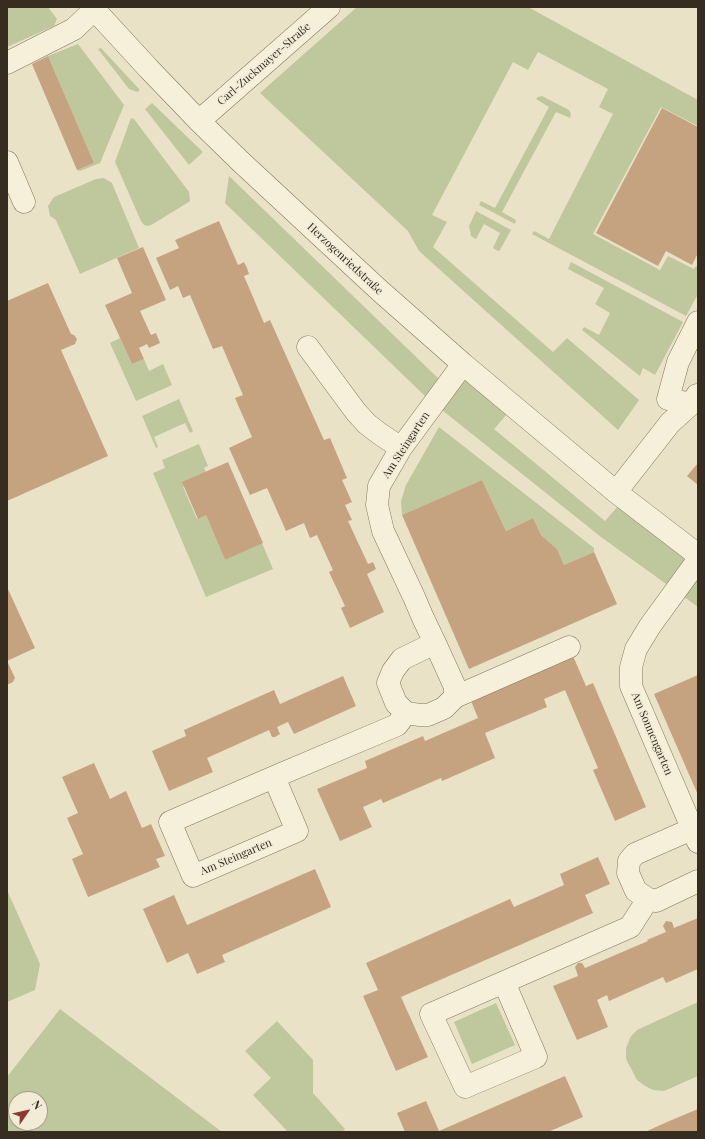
<!DOCTYPE html>
<meta charset="utf-8">
<style>
body{margin:0}
#map{position:relative;width:705px;height:1139px;overflow:hidden;background:#eae2c7;font-family:"Playfair Display",serif}
canvas{display:block}
.frame{position:absolute;inset:0;border:8px solid #362c20;pointer-events:none}
.north{position:absolute;left:8px;top:1091px;width:40px;height:40px;box-sizing:border-box;background:#f2ecd6;border:1px solid #a79f8d;border-radius:50%;rotate:56deg;font-size:11px;font-weight:700;line-height:16px;text-align:center;color:#362c20}
.north::after{content:'';display:block;margin:auto;width:14px;height:18px;background:#8e3a34;clip-path:polygon(50% 0,100% 100%,50% 72%,0 100%)}
</style>
<div id="map">
<canvas width="705" height="1139"></canvas>
<div class="frame"></div>
<div class="north">N</div>
</div>
<script>
const c = document.querySelector('canvas').getContext('2d');
c.lineJoin = 'round';
function fill(path, color) { c.fillStyle = color; c.fill(path, 'evenodd'); }
const toPath = rows => new Path2D(rows.map(r => 'M' + r).join(''));
function trace(path, color, width, dash) { c.strokeStyle = color; c.lineWidth = width; c.lineCap = dash ? 'butt' : 'round'; c.setLineDash(dash || []); c.stroke(path); }
function write(font, color, halo, rows, align = 'center') {
  c.font = font + ' "Playfair Display",serif'; c.lineWidth = 3; c.setLineDash([]); c.textBaseline = 'middle'; c.strokeStyle = halo; c.fillStyle = color; for (const [text, x, y, turn = 0] of rows) {
    c.save(); c.translate(x, y); c.rotate((+turn || 0) * Math.PI / 180); c.textAlign = isNaN(turn) ? turn : align; if (halo) c.strokeText(text, 0, 0); c.fillText(text, 0, 0); c.restore();
  }
}
fill(toPath([
 [7,7,48,7,57,19,54,26,7,47],
 [357,7,528,7,698,100,698,126,661,107,593,234,660,270,668,256,694,269,696,266,698,267,698,294,686,316,532,234,534,231,549,239,613,114,599,107,608,89,538,52,528,70,513,62,432,215,447,222,433,247,553,352,567,338,639,400,618,430,419,251,408,231,260,93],
 [78,44,124,105,100,163,80,171,77,170,94,163,48,56],
 [101,48,140,90,137,92,129,89,98,49],
 [542,96,569,110,571,114,570,118,556,112,502,212,516,220,515,224,479,205,481,201,495,208,549,107,536,99,538,97],
 [152,103,203,152,189,165,145,109],
 [131,118,134,119,189,192,190,201,187,203,153,224,148,226,144,225,141,221,115,162],
 [229,176,441,381,453,369,507,414,494,429,605,521,618,506,698,568,698,607,601,537,427,398,225,203],
 [104,178,112,183,139,248,80,274,56,220,50,216,48,206,54,197,96,179],
 [476,211,511,230,500,250,498,251,493,248,500,233,484,224,476,239,471,236,469,226],
 [571,262,683,322,655,375,643,368,640,376,582,330,584,327,599,335,610,313,595,304,604,288,568,269],
 [120,338,132,364,144,359,149,371,163,364,172,385,136,401,110,343],
 [179,399,193,431,190,433,185,423,154,437,158,447,156,448,142,416],
 [439,427,594,548,594,552,564,565,557,549,541,535,533,518,506,531,482,480,402,515,401,501,406,485],
 [199,444,208,466,204,468,208,476,183,487,197,519,206,515,225,560,262,543,273,569,206,597,153,473,165,468,162,460],
 [7,890,40,964,35,990,7,1002],
 [698,1002,698,1076,664,1091,653,1090,645,1086,637,1080,626,1059,626,1048,631,1036,637,1030],
 [496,1003,515,1045,472,1064,454,1022],
 [60,1009,222,1132,7,1132,7,1077],
 [16,1099,40,1099,40,1123,16,1123],
 [277,1021,313,1060,313,1093,345,1129,342,1132,288,1132,253,1095,271,1078,245,1051]
]), '#bfc79c');
fill(toPath([
 [48,56,94,163,77,170,32,64],
 [662,108,698,127,698,253,692,265,666,251,658,266,596,233],
 [219,221,238,265,244,262,247,268,249,274,244,276,264,323,270,320,324,440,330,438,347,478,342,480,352,502,345,505,352,520,348,521,368,564,373,562,376,569,367,574,384,612,350,628,341,608,345,606,329,572,333,570,317,535,310,538,304,523,286,531,267,488,250,495,229,448,252,437,235,398,243,395,222,346,213,349,190,295,183,298,178,286,170,290,156,258,179,248,175,240],
 [143,247,166,300,140,311,151,335,156,333,160,343,149,348,147,344,139,348,144,359,132,364,105,305,132,293,117,258],
 [48,283,71,334,74,335,77,339,75,344,61,350,108,456,7,501,7,301],
 [228,462,263,543,225,560,206,515,198,519,182,482],
 [698,463,698,485,687,476],
 [482,480,506,531,533,518,541,535,557,549,564,565,594,552,617,604,469,669,402,515],
 [7,587,35,648,7,661,15,678,13,682,9,684,7,684],
 [573,656,586,686,593,683,646,807,615,821,593,770,598,768,565,690,544,699,547,707,485,733,495,758,442,781,441,778,383,803,381,799,363,807,372,827,340,841,317,789,367,768,365,761,423,736,425,741,478,718,469,696],
 [698,675,698,795,654,694],
 [343,676,356,706,294,734,288,722,277,727,280,734,275,737,272,737,269,730,207,758,213,772,169,791,152,751,186,736,184,730,274,690,280,704],
 [94,763,110,799,126,791,142,828,151,824,165,856,156,859,160,867,88,897,72,859,83,854,67,818,78,813,62,777],
 [598,857,610,884,585,895,593,913,401,997,428,1057,396,1071,363,996,378,990,366,963,510,899,514,907,564,885,560,874],
 [315,869,331,907,222,955,225,962,197,974,188,953,167,963,143,909,174,895,187,925],
 [698,918,698,969,666,983,663,977,609,1001,607,995,597,1000,608,1027,577,1040,553,986,578,976,575,967,578,963,582,963,585,968,648,941,647,940,666,932,663,926,666,921,672,922,674,928],
 [565,1076,583,1117,548,1132,405,1132,397,1113,426,1101,439,1131],
 [698,1109,698,1132,645,1132,667,1122]
]), '#c5a280');
const minor = toPath([
 [92,7,149,69,199,121,240,161,379,290,463,364,616,492,698,555],
 [7,63,74,29,94,10],
 [199,121,329,7],
 [7,162,24,202],
 [308,347,356,412,367,424,380,434,401,448],
 [697,395,691,404,668,399,678,362,698,322],
 [616,492,670,423,691,404,698,401],
 [698,560,650,626,636,649,631,667,631,686,698,842],
 [435,643,402,659,393,671,388,683,396,703,406,713,420,715,428,715,444,708,455,697,455,687,435,643,423,618,414,597,383,531,377,505,379,486,401,448,463,364],
 [455,697,569,647],
 [274,777,297,831,193,876,170,822,274,777,397,725,406,713],
 [692,829,635,854,629,861,628,873,636,891,648,899,656,901,698,881],
 [504,982,536,1057,465,1087,431,1014,630,927,648,899]
]);
trace(minor, '#84755e', 23);
trace(minor, '#f6efd9', 22);
write('11px', '#362c20', '#f2ecd6', [
 ["Carl-Zuckmayer-Straße",264,64,-41],
 ["Herzogenriedstraße",345,259,43],
 ["Am Steingarten",406,445,-57],
 ["Am Sonnengarten",652,734,67],
 ["Am Steingarten",236,857,-23]
]);
</script>
